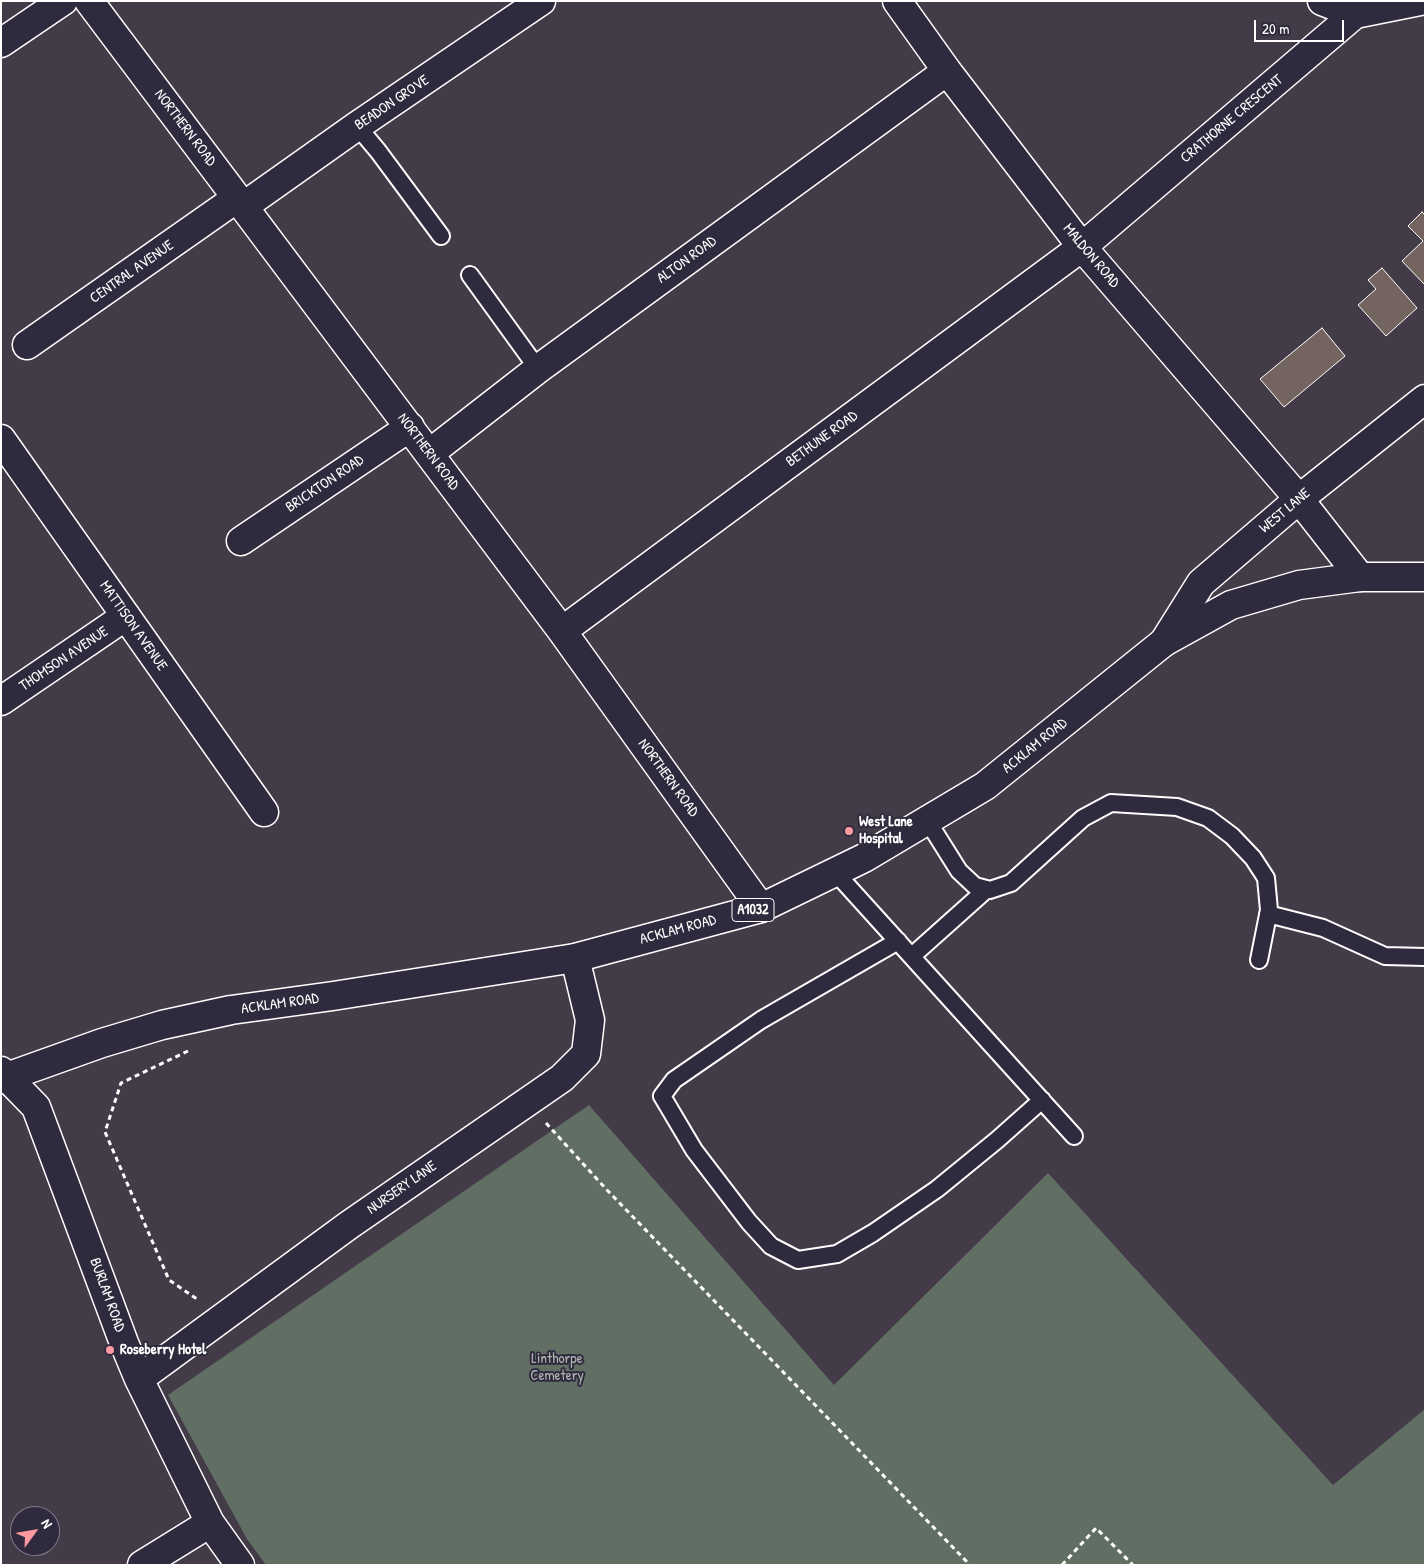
<!DOCTYPE html>
<style>
body{margin:0}
#map{position:relative;width:1426px;height:1566px;overflow:hidden;background:#433b48;font-family:"Patrick Hand",sans-serif}
canvas{display:block}
.frame{position:absolute;inset:0;border:2px solid #fff;pointer-events:none}
.north{position:absolute;left:10px;top:1506px;width:50px;height:50px;box-sizing:border-box;background:#2f2a3d;border:1px solid #827f8b;border-radius:50%;rotate:58deg;font-size:14px;font-weight:700;line-height:20px;text-align:center;color:#fff}
.north::after{content:'';display:block;margin:auto;width:18px;height:22px;background:#ff9aa2;clip-path:polygon(50% 0,100% 100%,50% 72%,0 100%)}
.scale{position:absolute;left:1254px;top:20px;width:90px;height:22px;box-sizing:border-box;border:2px solid #fff;border-top:0;padding-left:6px;font-size:15px;line-height:18px;white-space:nowrap;color:#fff;-webkit-text-stroke:4px #2f2a3d;paint-order:stroke}
</style>
<div id="map">
<canvas width="1426" height="1566"></canvas>
<div class="frame"></div>
<div class="north">N</div>
<div class="scale">20 m</div>
</div>
<script>
const c = document.querySelector('canvas').getContext('2d');
c.lineJoin = 'round';
function fill(path, color) { c.fillStyle = color; c.fill(path, 'evenodd'); }
const toPath = rows => new Path2D(rows.map(r => 'M' + r).join(''));
function trace(path, color, width, dash) { c.strokeStyle = color; c.lineWidth = width; c.lineCap = dash ? 'butt' : 'round'; c.setLineDash(dash || []); c.stroke(path); }
function write(font, color, halo, rows, align = 'center') {
  c.font = font + ' "Patrick Hand",sans-serif'; c.lineWidth = 4; c.setLineDash([]); c.textBaseline = 'middle'; c.strokeStyle = halo; c.fillStyle = color; for (const [text, x, y, turn = 0] of rows) {
    c.save(); c.translate(x, y); c.rotate((+turn || 0) * Math.PI / 180); c.textAlign = isNaN(turn) ? turn : align; if (halo) c.strokeText(text, 0, 0); c.fillText(text, 0, 0); c.restore();
  }
}
fill(toPath([
 [589,1105,834,1385,1048,1173,1333,1485,1425,1409,1425,1565,266,1565,247,1539,168,1395]
]), '#616e64');
const building = toPath([
 [1422,212,1425,215,1425,285,1402,261,1423,241,1408,226,1422,212],
 [1382,268,1417,308,1386,336,1358,305,1376,289,1368,280,1382,268],
 [1322,328,1345,356,1284,407,1260,379,1322,328]
]);
fill(building, '#736460');
trace(building, '#fff', 1);
const lane = toPath([
 [357,126,378,151,441,236],
 [470,275,538,369],
 [927,820,959,871,975,886,990,890,1011,883,1083,818,1111,803,1177,807,1208,818,1232,836,1253,858,1266,878,1269,910,1259,960],
 [835,872,1074,1136],
 [1268,914,1323,928,1385,956,1425,957],
 [898,941,761,1020,674,1080,662,1096,694,1150,749,1222,771,1246,798,1260,837,1254,873,1233,937,1189,997,1140,1042,1100],
 [912,956,987,889]
]);
const street = toPath([
 [89,1,562,631,761,908],
 [897,1,947,71,1082,247,1299,499,1360,577],
 [1355,14,1420,1],
 [1,43,63,1],
 [244,206,357,126,541,1],
 [27,345,237,198],
 [1,439,264,812],
 [430,453,538,369,947,71],
 [241,541,410,427],
 [562,631,1082,247,1355,14,1322,1],
 [1164,642,1201,583,1299,499,1425,399],
 [1,701,126,616],
 [1,1071,36,1107,124,1343,139,1379,210,1523,240,1565],
 [139,1379,349,1225,562,1078,586,1054,590,1020,575,958],
 [142,1565,210,1523]
]);
const primary = toPath([
 [1,1079,102,1043,162,1025,231,1010,333,996,575,958,761,908,864,858,985,786,1164,642,1231,605,1299,585,1360,577,1425,577]
]);
trace(lane, '#fff', 20);
trace(street, '#fff', 31);
trace(primary, '#fff', 31);
trace(toPath([
 [188,1051,121,1083,105,1132,169,1280,197,1299],
 [546,1123,607,1190,970,1565],
 [1062,1565,1096,1528,1133,1565]
]), '#fff', 3, [5, 4]);
trace(lane, '#2f2a3d', 16);
trace(street, '#2f2a3d', 28);
trace(primary, '#2f2a3d', 28);
for (const [x, y, r, color] of [
 [849,831,5,"#ff9aa2"],
 [110,1350,5,"#ff9aa2"]
]) { const dot = new Path2D(); dot.arc(x, y, r, 0, 2 * Math.PI); c.fillStyle = color; c.fill(dot); trace(dot, '#2f2a3d', 2); }
for (const [x, y, w] of [
 [753,910,42]
]) { const box = new Path2D(); box.roundRect(x - w / 2, y - 11.5, w, 23, 4); c.fillStyle = '#2f2a3d'; c.fill(box); trace(box, '#fff', 1); }
write('bold 14px', '#fff', null, [
 ["A1032",753,910]
]);
write('15px', '#fff', '#2f2a3d', [
 ["BEADON GROVE",392,103,-34],
 ["CRATHORNE CRESCENT",1232,119,-40],
 ["NORTHERN ROAD",185,128,53],
 ["MALDON ROAD",1091,256,50],
 ["ALTON ROAD",687,260,-36],
 ["CENTRAL AVENUE",132,272,-35],
 ["BETHUNE ROAD",822,439,-36],
 ["NORTHERN ROAD",428,452,53],
 ["BRICKTON ROAD",325,484,-34],
 ["WEST LANE",1285,511,-40],
 ["MATTISON AVENUE",133,626,55],
 ["THOMSON AVENUE",64,659,-34],
 ["ACKLAM ROAD",1035,746,-39],
 ["NORTHERN ROAD",668,778,54],
 ["ACKLAM ROAD",678,930,-15],
 ["ACKLAM ROAD",280,1004,-8],
 ["NURSERY LANE",402,1188,-35],
 ["BURLAM ROAD",107,1295,70]
]);
write('bold 15px', '#fff', '#2f2a3d', [
 ["West Lane",859,822],
 ["Hospital",859,839],
 ["Roseberry Hotel",120,1350]
], 'left');
write('15px', '#b0b6b2', '#2f2a3d', [
 ["Linthorpe",557,1359],
 ["Cemetery",557,1376]
]);
</script>
